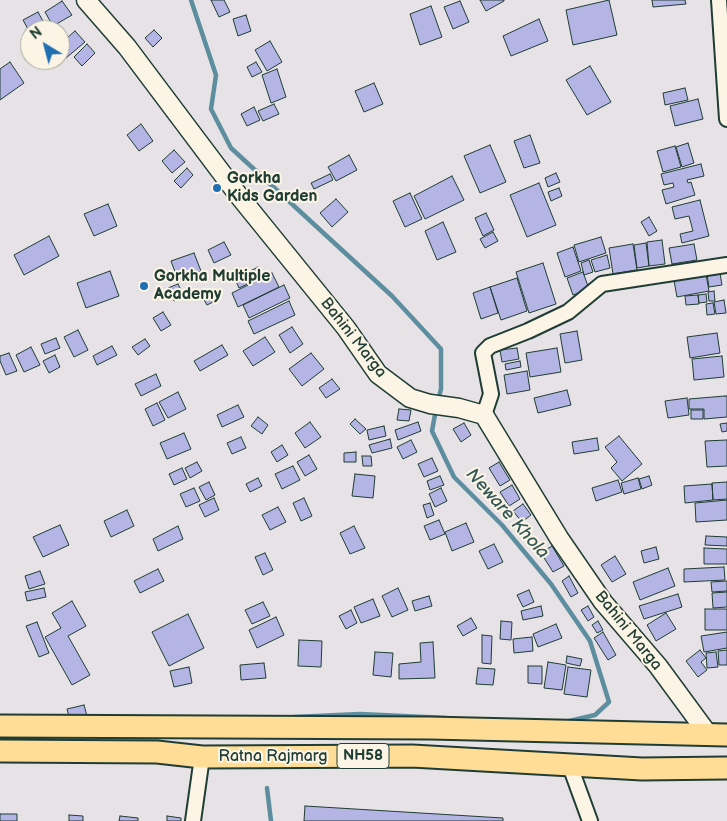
<!DOCTYPE html>
<style>
body{margin:0}
#map{position:relative;width:727px;height:821px;overflow:hidden;background:#e6e2e5;font-family:"Balsamiq Sans",sans-serif}
canvas{display:block}
.north{position:absolute;left:20px;top:20px;width:50px;height:50px;box-sizing:border-box;background:#fcf5e5;border:1px solid #a4ab9e;border-radius:50%;rotate:323deg;font-size:14px;font-weight:700;line-height:20px;text-align:center;color:#1f3d34}
.north::after{content:'';display:block;margin:auto;width:18px;height:22px;background:#1f6fb2;clip-path:polygon(50% 0,100% 100%,50% 72%,0 100%)}
</style>
<div id="map">
<canvas width="727" height="821"></canvas>
<div class="north">N</div>
</div>
<script>
const c = document.querySelector('canvas').getContext('2d');
c.lineJoin = 'round';
const toPath = rows => new Path2D(rows.map(r => 'M' + r).join(''));
function trace(path, color, width, dash) { c.strokeStyle = color; c.lineWidth = width; c.lineCap = dash ? 'butt' : 'round'; c.setLineDash(dash || []); c.stroke(path); }
function fill(path, color) { c.fillStyle = color; c.fill(path, 'evenodd'); }
function write(font, color, halo, rows, align = 'center') {
  c.font = font + ' "Balsamiq Sans",sans-serif'; c.lineWidth = 4; c.setLineDash([]); c.textBaseline = 'middle'; c.strokeStyle = halo; c.fillStyle = color; for (const [text, x, y, turn = 0] of rows) {
    c.save(); c.translate(x, y); c.rotate((+turn || 0) * Math.PI / 180); c.textAlign = isNaN(turn) ? turn : align; if (halo) c.strokeText(text, 0, 0); c.fillText(text, 0, 0); c.restore();
  }
}
trace(toPath([
 [191,0,216,75,211,109,231,148,392,296,441,349,441,389,438,401],
 [436,409,432,431,454,477,502,525,551,584,590,641,609,702,595,715,565,722],
 [294,717,360,714,446,718],
 [267,788,271,821]
]), '#5d8e9f', 4.5);
const building = toPath([
 [211,0,224,0,230,12,219,17,211,0],
 [480,0,504,0,504,1,486,11,480,0],
 [609,0,617,35,573,45,566,10,609,0],
 [652,0,685,0,686,4,653,7,652,0],
 [62,1,72,15,53,26,45,12,62,1],
 [460,1,469,22,453,29,444,7,460,1],
 [431,6,442,37,420,45,410,14,431,6],
 [38,12,48,30,30,30,30,33,23,20,38,12],
 [246,15,251,31,238,36,233,19,246,15],
 [539,19,548,41,511,56,503,36,539,19],
 [154,30,162,38,153,47,145,38,154,30],
 [75,31,85,42,66,58,60,51,60,44,75,31],
 [270,41,282,62,267,71,255,50,270,41],
 [87,44,95,53,82,66,74,57,87,44],
 [10,62,24,83,0,100,0,69,10,62],
 [256,62,262,72,252,77,247,67,256,62],
 [590,66,611,102,587,115,566,80,590,66],
 [277,69,286,97,271,103,262,75,277,69],
 [374,83,383,104,364,112,355,91,374,83],
 [685,88,688,100,665,105,663,93,685,88],
 [698,99,703,119,675,126,670,106,698,99],
 [274,104,279,114,263,121,258,111,274,104],
 [254,107,260,120,247,126,241,114,254,107],
 [141,124,153,141,139,151,127,135,141,124],
 [530,135,540,163,524,168,514,141,530,135],
 [688,143,694,163,682,167,676,147,688,143],
 [490,145,506,182,480,193,464,156,490,145],
 [675,146,681,167,663,172,657,151,675,146],
 [174,150,185,162,172,173,162,161,174,150],
 [349,155,357,170,336,181,328,167,349,155],
 [701,164,704,176,687,180,688,183,691,182,695,195,666,204,662,190,674,187,673,183,664,185,661,174,701,164],
 [187,168,193,175,181,188,174,181,187,168],
 [556,173,560,182,548,187,545,178,556,173],
 [330,174,333,180,314,189,311,183,330,174],
 [452,176,464,200,425,219,414,196,452,176],
 [539,183,556,225,527,237,510,195,539,183],
 [559,188,562,196,551,201,548,192,559,188],
 [410,193,422,219,405,227,393,201,410,193],
 [336,199,348,212,332,227,320,213,336,199],
 [700,200,709,236,682,243,680,234,693,231,689,216,675,219,672,207,700,200],
 [108,204,117,226,94,236,84,214,108,204],
 [486,213,494,230,483,236,475,218,486,213],
 [649,217,657,231,649,236,641,222,649,217],
 [443,222,456,252,437,260,425,231,443,222],
 [493,232,498,241,485,248,480,239,493,232],
 [49,236,59,256,24,275,14,255,49,236],
 [601,237,606,253,579,262,574,245,601,237],
 [662,240,665,264,649,266,647,242,662,240],
 [224,242,231,255,214,263,208,250,224,242],
 [646,243,649,266,637,268,634,245,646,243],
 [633,244,637,270,613,274,609,248,633,244],
 [694,244,697,260,672,264,669,248,694,244],
 [573,247,581,271,565,277,557,253,573,247],
 [194,253,201,271,178,280,171,261,194,253],
 [607,255,610,268,595,272,591,260,607,255],
 [589,260,593,272,584,275,581,263,589,260],
 [543,263,556,304,529,313,516,272,543,263],
 [258,267,263,277,239,288,235,279,258,267],
 [719,267,722,285,709,287,706,268,719,267],
 [705,269,709,291,677,297,673,275,705,269],
 [110,271,119,296,86,308,77,283,110,271],
 [583,272,589,289,573,295,567,278,583,272],
 [272,273,279,287,238,307,232,293,272,273],
 [517,278,527,311,501,320,490,287,517,278],
 [178,284,184,296,174,301,168,288,178,284],
 [284,285,290,298,249,318,243,305,284,285],
 [490,287,498,313,481,319,473,293,490,287],
 [714,291,715,301,709,301,708,292,714,291],
 [209,293,213,302,207,305,202,296,209,293],
 [706,294,707,302,699,303,698,295,706,294],
 [698,295,699,304,686,305,685,296,698,295],
 [724,300,726,313,716,314,714,302,724,300],
 [289,301,295,315,254,334,248,321,289,301],
 [713,303,715,314,707,315,706,304,713,303],
 [163,312,171,325,161,331,153,318,163,312],
 [292,327,303,344,290,353,279,335,292,327],
 [78,330,88,350,74,357,64,337,78,330],
 [577,331,582,360,565,363,560,334,577,331],
 [717,333,720,353,690,358,687,337,717,333],
 [265,337,275,352,253,366,243,351,265,337],
 [56,338,60,348,45,354,41,344,56,338],
 [145,339,150,346,138,355,132,347,145,339],
 [222,345,228,355,200,371,194,361,222,345],
 [112,346,117,355,97,365,93,356,112,346],
 [31,347,40,365,24,372,16,355,31,347],
 [517,348,519,359,502,362,500,350,517,348],
 [557,348,561,372,530,377,526,353,557,348],
 [9,353,17,371,6,375,0,361,0,356,9,353],
 [311,353,324,369,302,386,289,369,311,353],
 [55,355,60,367,49,373,43,361,55,355],
 [722,356,724,377,694,380,692,359,722,356],
 [520,361,521,367,506,370,505,364,520,361],
 [527,371,530,390,507,394,504,375,527,371],
 [156,374,161,386,141,396,135,384,156,374],
 [332,379,340,389,326,398,319,388,332,379],
 [567,390,571,405,538,413,534,398,567,390],
 [178,392,186,409,168,418,159,402,178,392],
 [725,396,727,396,727,417,704,419,704,409,689,409,689,399,725,396],
 [687,398,689,415,668,418,665,401,687,398],
 [157,403,165,420,153,426,145,409,157,403],
 [238,405,244,417,222,427,217,415,238,405],
 [399,409,411,410,409,421,397,420,399,409],
 [691,410,703,410,703,419,691,419,691,410],
 [258,417,268,425,262,434,251,426,258,417],
 [355,419,366,429,360,434,350,424,355,419],
 [310,422,321,437,305,448,295,433,310,422],
 [418,422,421,431,398,440,395,430,418,422],
 [464,423,471,435,461,442,453,429,464,423],
 [727,423,727,431,722,432,720,424,727,423],
 [384,426,386,436,369,440,367,430,384,426],
 [184,433,191,449,167,459,160,443,184,433],
 [619,436,642,464,622,481,611,468,617,462,605,447,619,436],
 [241,437,246,448,232,454,227,443,241,437],
 [597,438,599,450,574,454,572,442,597,438],
 [390,439,392,448,372,453,369,445,390,439],
 [411,440,417,452,403,459,397,447,411,440],
 [727,440,727,466,707,467,705,441,727,440],
 [282,445,288,455,277,462,271,452,282,445],
 [356,452,356,462,344,462,344,453,356,452],
 [309,455,317,469,305,476,297,462,309,455],
 [362,456,371,456,372,466,363,466,362,456],
 [432,458,438,471,424,477,418,464,432,458],
 [197,462,202,471,190,478,185,468,197,462],
 [499,462,510,480,500,486,489,468,499,462],
 [293,466,300,480,282,489,275,474,293,466],
 [182,468,187,479,174,485,169,474,182,468],
 [355,474,375,476,373,498,352,496,355,474],
 [440,476,444,485,430,490,427,481,440,476],
 [649,476,652,485,642,489,639,479,649,476],
 [258,478,262,486,250,492,246,484,258,478],
 [638,478,641,489,624,494,621,483,638,478],
 [618,480,622,492,596,501,592,488,618,480],
 [209,482,215,495,206,500,199,487,209,482],
 [727,482,727,499,713,500,712,483,727,482],
 [712,484,713,500,685,503,684,486,712,484],
 [512,485,520,499,509,506,500,492,512,485],
 [194,488,200,501,186,507,180,494,194,488],
 [441,488,447,501,435,507,429,494,441,488],
 [214,498,219,510,205,517,199,505,214,498],
 [304,498,312,516,301,521,293,503,304,498],
 [727,500,727,520,696,522,695,503,727,500],
 [430,503,434,515,427,518,423,505,430,503],
 [523,504,531,515,522,522,513,511,523,504],
 [278,507,286,522,270,530,262,515,278,507],
 [127,510,134,526,111,537,104,521,127,510],
 [439,520,445,534,430,540,424,526,439,520],
 [466,523,474,542,452,551,445,532,466,523],
 [60,525,69,545,43,557,33,537,60,525],
 [178,526,183,539,158,551,153,539,178,526],
 [354,526,365,548,350,554,340,533,354,526],
 [706,536,727,537,727,546,705,545,706,536],
 [494,544,503,562,488,569,479,551,494,544],
 [552,546,564,566,553,572,541,553,552,546],
 [656,547,659,559,644,563,641,551,656,547],
 [704,548,727,549,727,564,704,564,704,548],
 [265,553,273,570,263,575,255,557,265,553],
 [615,556,626,574,612,582,601,565,615,556],
 [724,567,725,580,684,582,684,569,724,567],
 [668,568,675,586,640,600,633,582,668,568],
 [158,569,164,581,140,593,134,581,158,569],
 [40,571,45,584,29,589,25,576,40,571],
 [569,576,578,593,571,597,562,581,569,576],
 [727,581,727,591,712,592,711,582,727,581],
 [44,588,46,597,27,601,25,592,44,588],
 [398,588,408,610,392,617,382,596,398,588],
 [529,590,534,602,523,607,517,595,529,590],
 [727,592,727,607,713,608,712,593,727,592],
 [678,594,682,607,644,619,639,606,678,594],
 [429,596,432,606,415,611,412,601,429,596],
 [373,599,380,616,361,623,354,607,373,599],
 [72,601,86,626,68,636,90,675,72,685,45,637,61,628,52,613,72,601],
 [263,602,270,616,252,624,245,610,263,602],
 [541,606,543,616,523,620,521,611,541,606],
 [588,606,594,617,588,621,581,610,588,606],
 [705,609,727,609,727,630,705,630,705,609],
 [351,610,357,623,346,629,339,616,351,610],
 [666,613,676,629,656,641,647,625,666,613],
 [188,614,204,648,169,666,152,632,188,614],
 [276,617,284,635,257,648,249,630,276,617],
 [471,618,477,628,463,636,457,626,471,618],
 [501,621,512,622,511,640,500,639,501,621],
 [598,621,603,630,597,633,592,625,598,621],
 [37,622,49,653,39,657,26,626,37,622],
 [556,624,562,638,538,647,533,634,556,624],
 [603,632,616,655,608,660,594,638,603,632],
 [727,632,727,648,704,652,701,636,727,632],
 [482,635,492,636,491,664,482,663,482,635],
 [532,637,533,651,514,653,513,639,532,637],
 [299,640,322,641,321,667,298,666,299,640],
 [433,642,435,678,399,679,399,664,421,662,420,643,433,642],
 [700,650,706,658,701,662,707,670,698,677,686,661,700,650],
 [727,650,727,665,719,665,718,651,727,650],
 [375,652,393,653,391,677,373,675,375,652],
 [716,652,718,667,707,668,706,653,716,652],
 [567,656,582,659,580,666,566,663,567,656],
 [548,662,566,665,562,690,544,688,548,662],
 [264,663,266,678,241,680,240,665,264,663],
 [528,666,542,666,542,684,528,683,528,666],
 [189,667,192,683,174,687,170,671,189,667],
 [568,667,591,670,587,697,564,694,568,667],
 [478,668,495,669,493,685,476,684,478,668],
 [84,705,87,716,70,721,67,709,84,705],
 [305,806,503,818,503,821,304,821,305,806],
 [0,814,17,814,17,821,0,821,0,814],
 [69,815,83,816,83,821,69,821,69,815],
 [120,816,138,818,138,821,119,821,120,816],
 [167,816,181,818,181,821,167,821,167,816]
]);
fill(building, '#b4b4e5');
trace(building, '#1f3d34', 1);
const minor = toPath([
 [719,0,727,119],
 [484,415,491,394,483,353,490,346,528,331,568,312,602,284,727,265],
 [570,766,590,821],
 [193,821,202,757]
]);
const tertiary = toPath([
 [86,0,127,47,239,196,346,328,378,374,410,398,430,404,459,408,484,415,559,538,603,602,658,666,708,734]
]);
const primary = toPath([
 [0,726,430,728,726,735],
 [0,751,157,752,202,757,412,756,642,769,726,768]
]);
trace(minor, '#1f3d34', 18);
trace(tertiary, '#1f3d34', 21);
trace(primary, '#1f3d34', 25);
trace(minor, '#fcf5e5', 14);
trace(tertiary, '#fcf5e5', 18);
trace(primary, '#ffdd96', 21);
for (const [x, y, r, color] of [
 [217,188,5,"#1f6fb2"],
 [144,286,5,"#1f6fb2"]
]) { const dot = new Path2D(); dot.arc(x, y, r, 0, 2 * Math.PI); c.fillStyle = color; c.fill(dot); trace(dot, '#fcf5e5', 2); }
for (const [x, y, w] of [
 [363,756,52]
]) { const box = new Path2D(); box.roundRect(x - w / 2, y - 12.5, w, 25, 4); c.fillStyle = '#fcf5e5'; c.fill(box); trace(box, '#1f3d34', 1); }
write('bold 15px', '#1f3d34', null, [
 ["NH58",363,756]
]);
write('bold 16px', '#1f3d34', '#fcf5e5', [
 ["Gorkha",227,179],
 ["Kids Garden",227,197],
 ["Gorkha Multiple",154,277],
 ["Academy",154,295]
], 'left');
write('16px', '#1f3d34', '#fcf5e5', [
 ["Bahini Marga",353,338,52],
 ["Bahini Marga",628,631,51],
 ["Ratna Rajmarg",273,757]
]);
write('italic 18px', '#345858', '#fcf5e5', [
 ["Neware Khola",507,514,48]
]);
</script>
